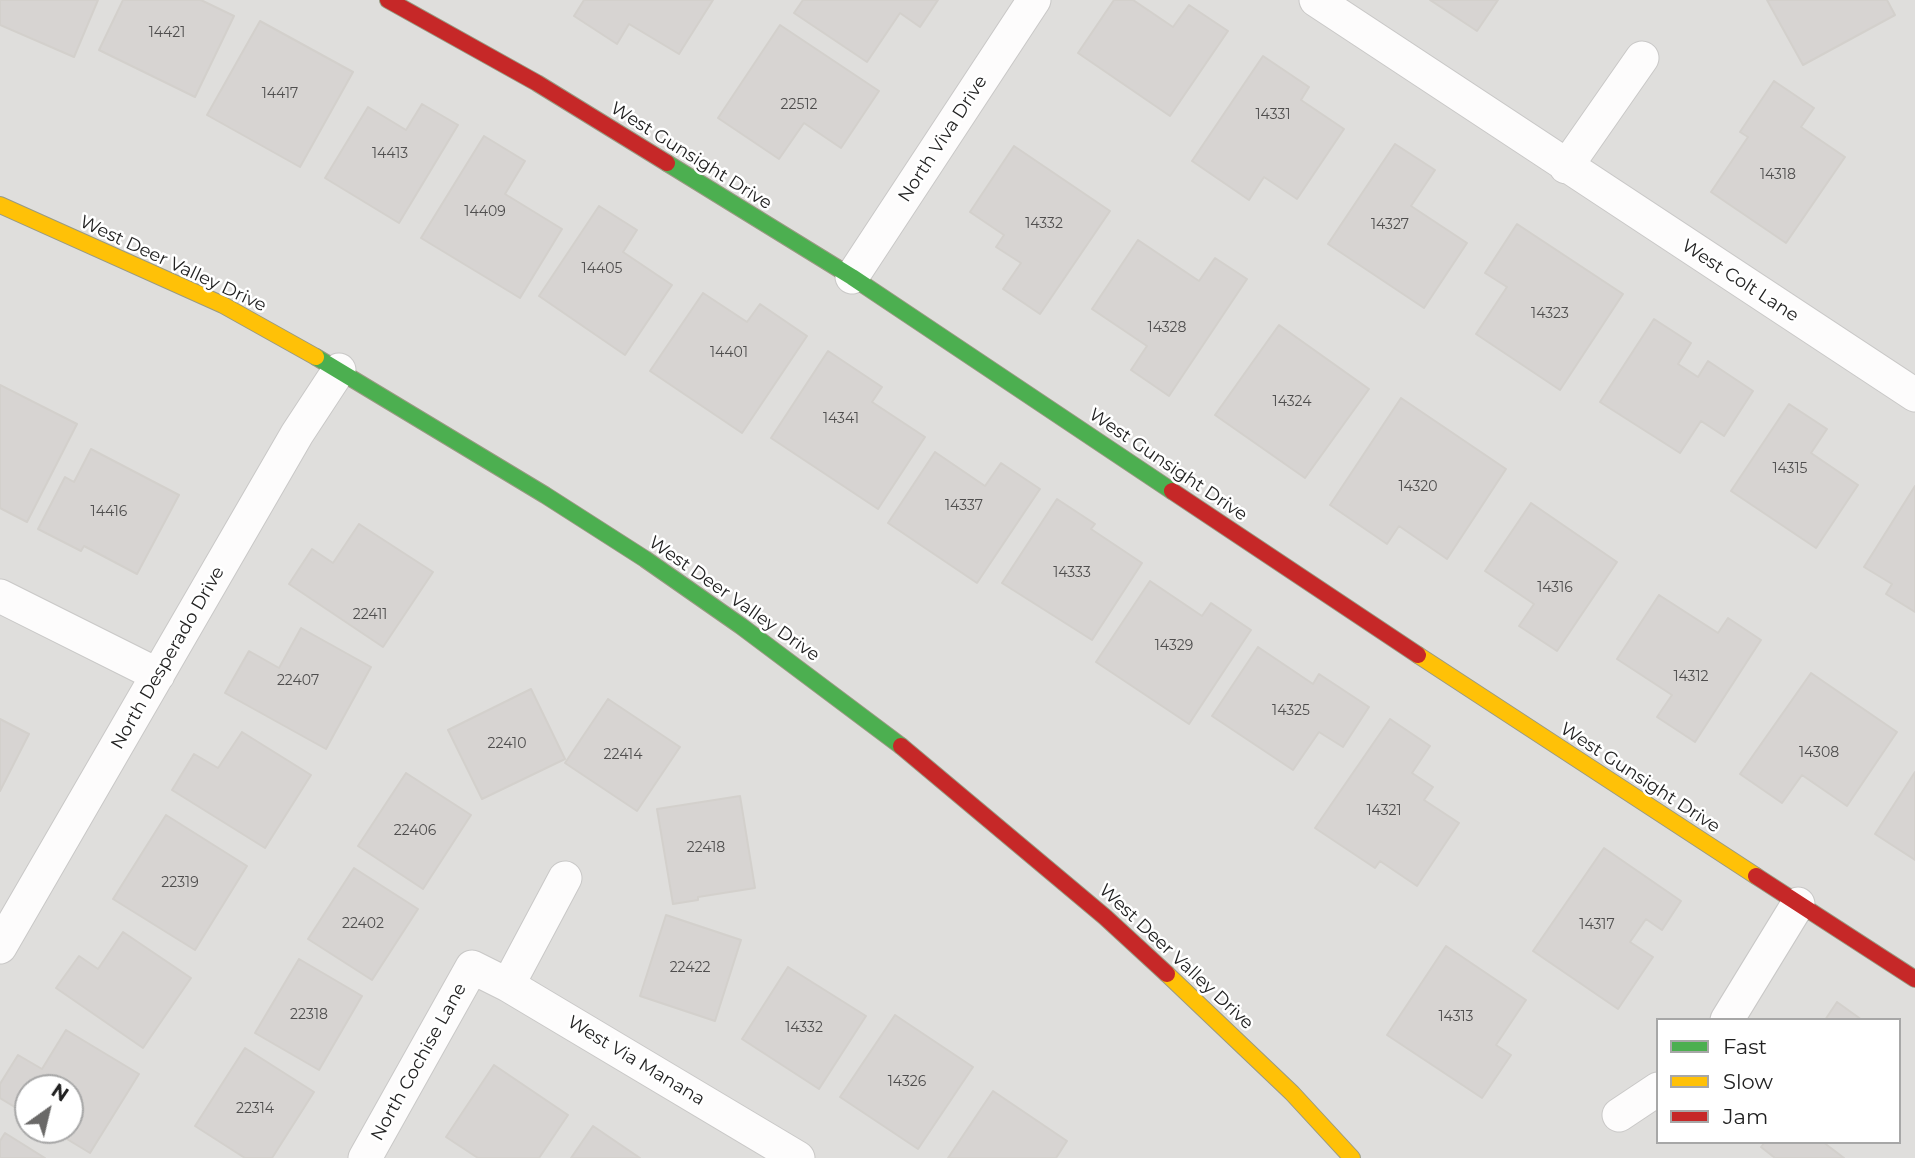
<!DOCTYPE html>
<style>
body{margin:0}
#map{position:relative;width:1915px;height:1158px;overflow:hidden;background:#f0eeeb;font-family:Montserrat,sans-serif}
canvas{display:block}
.legend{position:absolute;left:1656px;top:1018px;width:245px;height:126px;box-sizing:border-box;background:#fff;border:2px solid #a7a7a7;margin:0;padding:9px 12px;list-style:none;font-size:21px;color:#222}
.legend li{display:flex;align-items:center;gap:14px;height:35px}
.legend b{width:35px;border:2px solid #a7a7a7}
.north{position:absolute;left:14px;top:1074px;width:70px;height:70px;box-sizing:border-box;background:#fff;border:2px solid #a7a7a7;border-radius:50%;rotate:34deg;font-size:19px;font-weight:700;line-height:28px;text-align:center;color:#222}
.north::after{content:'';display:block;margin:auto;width:24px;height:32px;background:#6a6968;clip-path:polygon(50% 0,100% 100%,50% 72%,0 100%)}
</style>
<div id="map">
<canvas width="1915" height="1158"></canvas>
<ul class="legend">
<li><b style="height:9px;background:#4caf50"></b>Fast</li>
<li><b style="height:9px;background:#ffc107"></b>Slow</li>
<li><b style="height:9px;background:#c62828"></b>Jam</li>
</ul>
<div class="north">N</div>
</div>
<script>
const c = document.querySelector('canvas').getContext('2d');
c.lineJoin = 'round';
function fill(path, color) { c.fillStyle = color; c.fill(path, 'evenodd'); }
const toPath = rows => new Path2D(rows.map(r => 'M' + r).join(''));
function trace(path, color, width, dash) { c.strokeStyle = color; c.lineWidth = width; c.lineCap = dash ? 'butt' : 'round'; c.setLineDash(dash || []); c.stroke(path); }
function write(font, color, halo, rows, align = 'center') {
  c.font = font + ' Montserrat,sans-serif'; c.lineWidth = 5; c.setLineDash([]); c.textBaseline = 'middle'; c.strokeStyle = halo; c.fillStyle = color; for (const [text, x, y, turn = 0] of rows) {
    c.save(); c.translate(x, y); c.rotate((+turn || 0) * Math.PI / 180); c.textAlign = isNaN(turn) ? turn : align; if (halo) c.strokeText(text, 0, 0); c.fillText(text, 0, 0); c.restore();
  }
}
fill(toPath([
 [0,0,1915,0,1915,1158,0,1158],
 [1658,1020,1899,1020,1899,1142,1658,1142],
 [28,1088,70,1088,70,1130,28,1130]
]), '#dfdedc');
const building = toPath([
 [0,0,98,0,74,57,0,25,0,0],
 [123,0,201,0,234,16,195,97,99,50,123,0],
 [584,0,713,0,679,54,629,24,617,44,574,16,584,0],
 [803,0,938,0,920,27,900,13,867,62,794,13,803,0],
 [1114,0,1133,0,1173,27,1189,5,1228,31,1170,116,1078,53,1114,0],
 [1430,0,1498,0,1477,31,1430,0],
 [1767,0,1887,0,1895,15,1803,65,1767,0],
 [260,21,353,72,300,167,207,115,260,21],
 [780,25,879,91,841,148,804,123,779,159,718,118,780,25],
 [1263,56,1309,87,1301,100,1344,129,1297,199,1264,177,1249,200,1192,161,1263,56],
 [1774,81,1814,108,1801,127,1845,157,1786,243,1711,192,1748,137,1740,132,1774,81],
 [422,104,458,125,399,223,325,178,368,107,406,130,422,104],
 [484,136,525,161,505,194,562,229,520,298,421,238,484,136],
 [1395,144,1435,170,1411,206,1467,243,1424,308,1328,244,1395,144],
 [1014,146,1110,211,1040,314,1003,289,1021,263,996,247,1004,235,970,212,1014,146],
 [599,206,637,230,623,252,672,285,625,355,539,296,599,206],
 [1517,224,1623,294,1560,390,1476,334,1507,287,1485,273,1517,224],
 [1138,240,1199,281,1215,258,1247,279,1169,396,1131,370,1147,346,1092,309,1138,240],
 [703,293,747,322,760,304,807,336,742,433,650,371,703,293],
 [1654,319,1691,343,1678,364,1698,377,1708,361,1753,391,1724,436,1701,421,1680,453,1600,402,1654,319],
 [1279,325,1369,389,1305,478,1215,415,1279,325],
 [828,351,882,387,872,402,925,437,878,509,771,438,828,351],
 [0,385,77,424,27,522,0,508,0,385],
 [1401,398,1506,469,1447,559,1399,526,1387,544,1330,505,1401,398],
 [1789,404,1827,429,1811,453,1858,485,1816,548,1731,491,1789,404],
 [91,449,179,495,137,574,84,546,81,551,38,529,65,477,74,482,91,449],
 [935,452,985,486,1001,463,1040,489,977,583,888,523,935,452],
 [1915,486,1915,612,1886,594,1892,584,1864,567,1915,486],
 [1057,499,1095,524,1091,529,1142,563,1092,640,1002,583,1057,499],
 [1531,503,1617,562,1557,651,1519,626,1534,604,1485,571,1531,503],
 [359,524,433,572,383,647,289,584,312,549,333,563,359,524],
 [1150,581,1202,616,1211,603,1251,630,1189,724,1096,662,1150,581],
 [1659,595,1718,633,1728,618,1761,640,1695,742,1657,717,1672,695,1617,659,1659,595],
 [301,628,371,667,326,749,225,693,249,651,279,668,301,628],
 [1258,647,1313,684,1319,674,1369,707,1343,747,1319,732,1293,770,1212,716,1258,647],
 [1811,673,1897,732,1847,806,1802,775,1782,803,1740,774,1811,673],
 [531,689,565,759,482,799,448,730,531,689],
 [608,699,680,747,637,811,565,763,608,699],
 [0,719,29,734,0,791,0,719],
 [1390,719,1430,746,1412,773,1433,787,1424,800,1459,823,1417,886,1380,861,1375,868,1315,828,1390,719],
 [242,732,311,775,265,848,172,790,194,754,218,768,242,732],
 [1915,772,1915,860,1875,834,1915,772],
 [406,773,471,815,423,889,358,846,406,773],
 [740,796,755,888,698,897,698,900,673,904,657,809,740,796],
 [166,815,247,866,195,950,113,899,166,815],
 [1604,848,1681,901,1662,930,1646,919,1630,942,1653,957,1618,1009,1533,951,1604,848],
 [354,868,418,909,372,980,308,939,354,868],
 [666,915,741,940,715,1021,640,996,666,915],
 [123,932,191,978,143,1048,56,988,79,956,98,969,123,932],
 [1446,946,1526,1000,1496,1045,1511,1055,1482,1098,1387,1035,1446,946],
 [299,959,362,996,319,1070,255,1033,299,959],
 [788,967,866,1016,819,1089,742,1039,788,967],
 [1837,1002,1862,1020,1825,1020,1837,1002],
 [895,1015,973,1067,918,1149,840,1097,895,1015],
 [66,1030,139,1074,90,1153,52,1130,70,1130,70,1088,28,1088,28,1115,0,1098,0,1084,18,1055,42,1069,66,1030],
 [245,1048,314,1092,272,1158,245,1158,195,1126,245,1048],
 [494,1065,568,1115,539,1158,478,1158,446,1137,494,1065],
 [993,1091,1067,1141,1056,1158,948,1158,993,1091],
 [593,1126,640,1158,571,1158,593,1126],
 [5,1133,45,1158,0,1158,0,1141,5,1133],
 [1765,1142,1823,1142,1844,1158,1775,1158,1761,1147,1765,1142]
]);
fill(building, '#d7d4d2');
trace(building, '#d3d0cc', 2);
const street = toPath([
 [1316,0,1915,395],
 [1566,167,1642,58],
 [852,277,1034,0],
 [0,596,158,675],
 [0,947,297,434,339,370],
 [508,985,565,878],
 [1727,1020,1798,904],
 [1619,1115,1658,1089],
 [365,1158,472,967,508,985,798,1158]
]);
const fast = toPath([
 [667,163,852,277,1172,491],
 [316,357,545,495,645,559,741,626,901,746]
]);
const slow = toPath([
 [0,205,223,305,316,357],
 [1418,655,1756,876],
 [1167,974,1292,1093,1352,1158]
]);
const jam = toPath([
 [388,0,537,83,667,163],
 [1172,491,1418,655],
 [901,746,1105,917,1167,974],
 [1756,876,1915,979]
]);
trace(street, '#c9c8c7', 35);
trace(fast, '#999a82', 18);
trace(slow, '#999a82', 18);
trace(jam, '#999a82', 18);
trace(street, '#fdfcfc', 33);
trace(fast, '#4caf50', 16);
trace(slow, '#ffc107', 16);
trace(jam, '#c62828', 16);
write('14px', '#4f4e4e', null, [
 ["14421",167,33],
 ["14417",280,94],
 ["22512",799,105],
 ["14331",1273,115],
 ["14413",390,154],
 ["14318",1778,175],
 ["14409",485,212],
 ["14332",1044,224],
 ["14327",1390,225],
 ["14405",602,269],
 ["14323",1550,314],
 ["14328",1167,328],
 ["14401",729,353],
 ["14324",1292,402],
 ["14341",841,419],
 ["14315",1790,469],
 ["14320",1418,487],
 ["14337",964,506],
 ["14416",109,512],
 ["14333",1072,573],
 ["14316",1555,588],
 ["22411",370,615],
 ["14329",1174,646],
 ["14312",1691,677],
 ["22407",298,681],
 ["14325",1291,711],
 ["22410",507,744],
 ["14308",1819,753],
 ["22414",623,755],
 ["14321",1384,811],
 ["22406",415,831],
 ["22418",706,848],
 ["22319",180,883],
 ["22402",363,924],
 ["14317",1597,925],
 ["22422",690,968],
 ["22318",309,1015],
 ["14313",1456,1017],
 ["14332",804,1028],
 ["14326",907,1082],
 ["22314",255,1109]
]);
write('18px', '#222', '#fff', [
 ["North Viva Drive",943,139,-57],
 ["West Gunsight Drive",691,156,32],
 ["West Deer Valley Drive",173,264,25],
 ["West Colt Lane",1740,281,33],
 ["West Gunsight Drive",1168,465,34],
 ["West Deer Valley Drive",734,599,35],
 ["North Desperado Drive",168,658,-60],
 ["West Gunsight Drive",1640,778,33],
 ["West Deer Valley Drive",1176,957,43],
 ["West Via Manana",636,1061,31],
 ["North Cochise Lane",419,1062,-61]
]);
</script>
